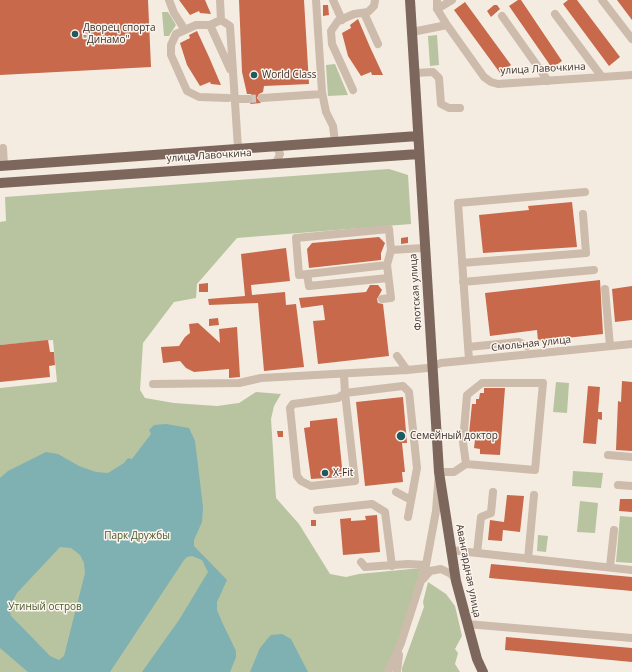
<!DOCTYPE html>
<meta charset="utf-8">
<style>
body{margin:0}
canvas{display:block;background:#f4ebe1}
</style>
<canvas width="632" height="672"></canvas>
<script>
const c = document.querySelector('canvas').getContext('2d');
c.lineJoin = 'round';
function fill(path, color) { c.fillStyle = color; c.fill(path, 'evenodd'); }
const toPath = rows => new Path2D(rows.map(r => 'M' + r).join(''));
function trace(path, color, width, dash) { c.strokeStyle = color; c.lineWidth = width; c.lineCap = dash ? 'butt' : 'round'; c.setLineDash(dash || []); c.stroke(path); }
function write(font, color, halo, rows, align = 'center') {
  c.font = font + ' "Open Sans",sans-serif'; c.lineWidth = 3; c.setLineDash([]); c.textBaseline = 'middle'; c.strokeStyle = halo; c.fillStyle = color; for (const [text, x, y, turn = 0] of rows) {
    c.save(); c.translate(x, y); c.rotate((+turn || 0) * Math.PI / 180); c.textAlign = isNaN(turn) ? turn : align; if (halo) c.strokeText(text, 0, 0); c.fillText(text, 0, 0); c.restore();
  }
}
fill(toPath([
 [162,12,168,12,176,25,169,36,164,36],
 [437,35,439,65,430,66,428,36],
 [335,64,348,95,328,96,326,65],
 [389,169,408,175,411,224,237,238,197,284,196,298,174,302,143,343,140,390,145,398,174,403,217,406,239,403,256,392,281,394,274,406,271,419,276,498,299,524,330,574,346,577,359,574,421,568,404,625,386,672,0,672,0,388,57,382,53,340,0,345,0,222,6,221,5,197],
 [556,382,569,383,567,413,553,412],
 [573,471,603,473,601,488,572,486],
 [580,501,598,503,595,533,577,532],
 [620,516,632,517,632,563,616,562],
 [538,535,548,536,546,552,537,551],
 [428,582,446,594,455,606,462,636,455,649,458,653,455,664,460,672,402,672,402,668,424,607,423,602]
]), '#b8c4a0');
fill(toPath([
 [166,424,189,428,195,441,203,507,202,522,194,540,194,546,227,580,217,602,217,610,222,622,236,651,236,657,230,672,142,672,179,620,208,572,202,560,192,556,187,557,184,560,110,672,28,672,0,648,0,478,8,471,46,452,58,454,79,466,96,472,108,473,124,463,128,458,132,459,151,434,149,430,154,425],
 [60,547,71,548,80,555,84,563,85,573,64,656,59,660,50,656,20,625,11,616,9,607,17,593],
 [282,634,291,639,308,672,250,672,260,648,268,638,271,635]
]), '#7fb0b2');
fill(toPath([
 [0,0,148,0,151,67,0,75],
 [179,0,205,0,211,14,200,13,199,11,190,15],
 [239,0,304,0,309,84,264,86,263,92,259,94,257,98,261,103,250,104,253,99,251,94,247,94,242,72],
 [518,0,521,0,562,61,552,68,509,6],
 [568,0,577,0,620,57,609,66,563,4],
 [617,0,632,0,632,20],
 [465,2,511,65,500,73,454,10],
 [323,5,328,5,329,15,323,16],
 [494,5,497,5,500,9,491,17,487,11],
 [358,19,370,47,383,75,372,75,371,72,361,76,348,56,342,33,351,28,350,25],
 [197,31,209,57,221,85,211,84,210,82,200,86,187,65,180,43,190,38,189,35],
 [572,202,577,247,483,253,479,215,529,210,528,206],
 [379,237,385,243,381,253,381,260,309,268,307,249,312,243],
 [408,237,408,243,401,244,401,238],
 [286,248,290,281,251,285,252,295,285,292,286,305,296,304,304,367,264,371,258,303,209,305,208,299,245,296,241,254],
 [600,280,603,334,538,341,537,330,490,336,485,293],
 [208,283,208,292,199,292,199,284],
 [370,285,378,285,382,290,377,299,378,303,383,304,389,356,318,364,313,321,325,320,323,305,301,308,299,298,366,292],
 [632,286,632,320,615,322,612,289],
 [218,318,219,325,209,326,209,319],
 [198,323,220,343,219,329,237,327,240,377,229,378,229,369,194,372,186,368,180,361,163,363,161,347,179,346,185,337,190,333,189,324],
 [48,340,50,352,54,352,55,365,49,366,50,377,0,382,0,345],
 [622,381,632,382,632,451,616,450,618,401,621,402],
 [588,386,600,387,598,412,602,412,602,420,598,419,596,444,583,443],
 [484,388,505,388,500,455,480,454,480,449,474,448,475,440,472,440,473,435,469,434,472,404,476,404,476,399,479,399,480,393,484,393],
 [403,397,407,443,402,443,405,472,402,472,403,482,365,486,356,402],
 [337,418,343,477,311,479,304,428,310,427,310,421],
 [277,431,283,431,283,437,278,437],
 [507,495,524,496,520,532,503,530,502,541,488,540,490,520,504,522],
 [620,499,632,499,632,512,619,511],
 [377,515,380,552,343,555,340,519,351,518,351,521,366,520,365,516],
 [311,520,316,520,316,526,311,526],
 [491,564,632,577,632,591,489,578],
 [506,637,632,648,632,662,505,650]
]), '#c8694b');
trace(toPath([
 [248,99,262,98]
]), '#cfc6bd', 8, [8, 4]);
trace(toPath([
 [169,0,174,13,185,30],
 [220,0,221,20],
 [316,0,322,92,326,112,333,126,335,142],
 [333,0,342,20],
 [437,0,437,9,447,25],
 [602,0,632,39],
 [437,9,452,0],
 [364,13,378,44],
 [555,14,602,77],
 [502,16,548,81],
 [210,25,230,69],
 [412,32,447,25,484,77,491,82,498,84,632,75],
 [415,73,433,72,439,78,441,104,449,108,460,108],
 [353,90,332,44,331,31,338,21,354,14,368,12,374,6,375,0],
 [228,98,199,97,187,91,171,55,171,45,176,34,196,25,210,25,221,20,230,26,238,148],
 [262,98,322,94],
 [235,99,248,99],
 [272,146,278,149,280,154,277,161,273,164],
 [3,148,4,166],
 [391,250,387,265,299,275,296,238,389,229,391,250,424,248],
 [462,263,586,253,583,214],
 [307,274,309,286,388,278],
 [463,282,594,270],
 [605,289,610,346],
 [382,299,391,298,387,265],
 [468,347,519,342,527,346],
 [397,356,407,370],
 [469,360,458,203,585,192],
 [344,375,345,393,355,481,311,486,301,481,297,476,290,408,293,404,338,398,345,393,403,386,409,392,417,468,408,517],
 [153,384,239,383,261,378,407,370,427,368,441,363,632,344],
 [608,455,632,457],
 [618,485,632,486],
 [396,492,411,500],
 [317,510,372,504,385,512,392,566],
 [450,550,632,570],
 [477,553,481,517,491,513,493,492],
 [528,559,534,495],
 [361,562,365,567,408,564,426,565],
 [610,567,614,530],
 [423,579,430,571,441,569,451,574,456,580],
 [467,624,632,638],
 [388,672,401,643,426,565,436,511,439,472,454,472,466,464,535,470,543,383,482,383,467,395,463,442,466,464],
 [397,672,399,655]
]), '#cdbbac', 8);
trace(toPath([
 [410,0,439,472,456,581,477,659,483,672],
 [0,166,418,136],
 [0,183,419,154]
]), '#7d675c', 10);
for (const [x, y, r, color] of [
 [75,34,4,"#1f5a5e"],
 [254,75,4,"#1f5a5e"],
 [401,436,5,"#1f5a5e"],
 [325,473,4,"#1f5a5e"]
]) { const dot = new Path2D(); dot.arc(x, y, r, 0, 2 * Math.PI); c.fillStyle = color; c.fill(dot); trace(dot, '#fbf5ee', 1.5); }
write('10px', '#3b302b', '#fbf5ee', [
 ["Дворец спорта",83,28],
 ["\"Динамо\"",83,40],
 ["World Class",262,75],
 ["Семейный доктор",410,436],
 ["X-Fit",333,473]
], 'left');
write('10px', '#3b302b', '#fbf5ee', [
 ["улица Лавочкина",543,69,-3],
 ["улица Лавочкина",209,156,-4],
 ["Флотская улица",416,292,-94],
 ["Смольная улица",531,344,-6],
 ["Авангардная улица",468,571,79]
]);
write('10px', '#4a5a2e', '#fbf5ee', [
 ["Парк Дружбы",137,536],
 ["Утиный остров",45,607]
]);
</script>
